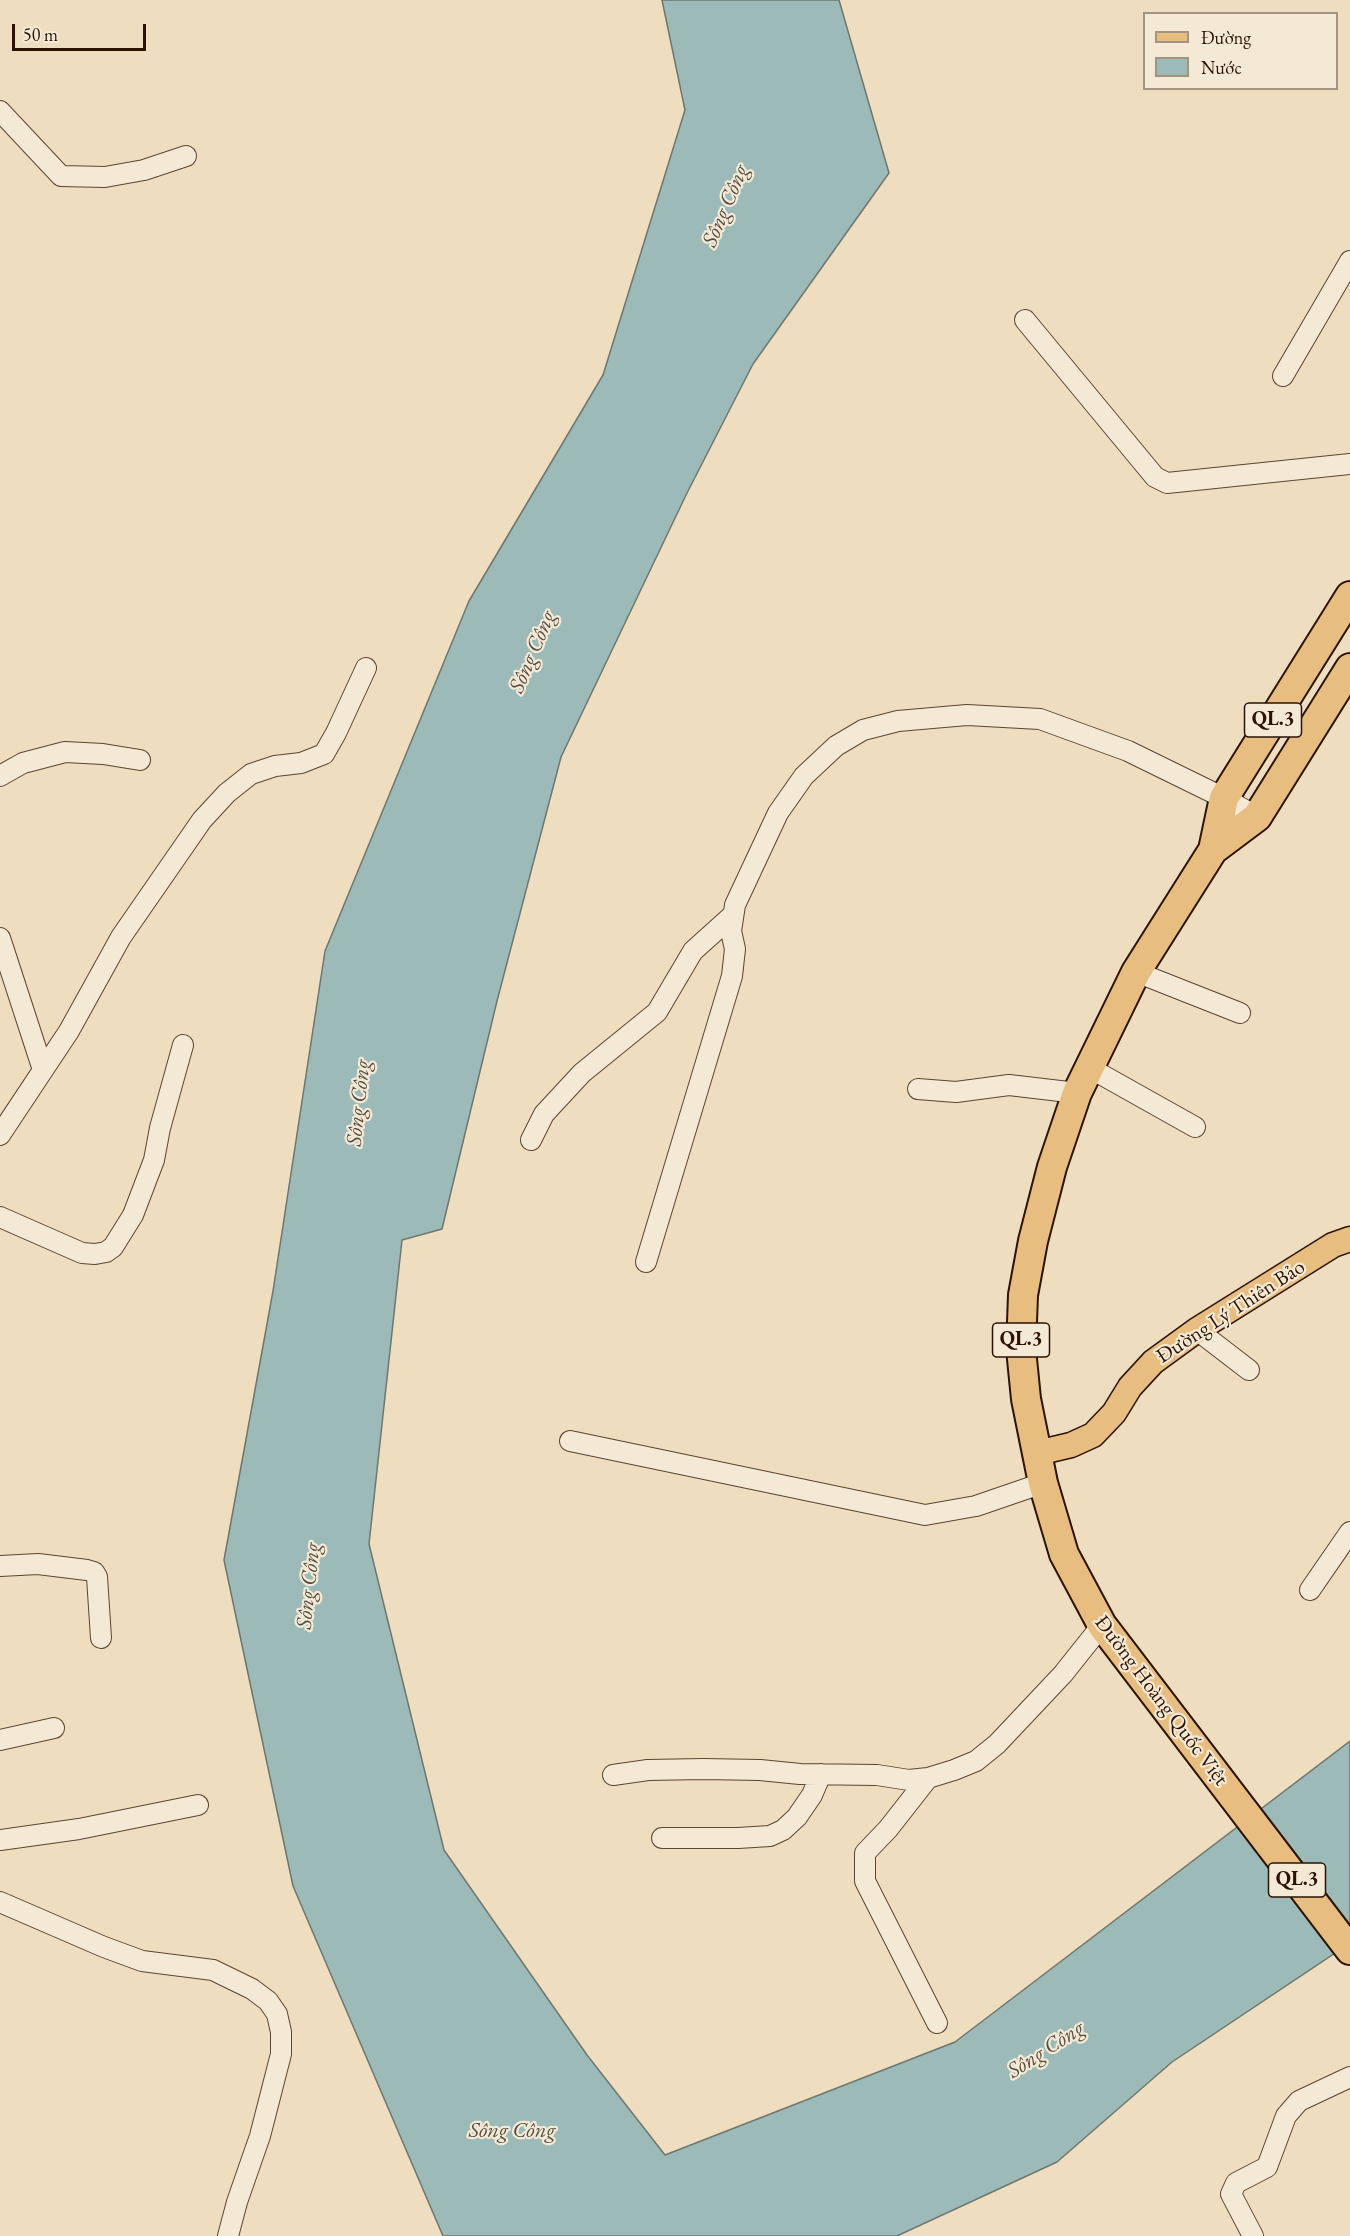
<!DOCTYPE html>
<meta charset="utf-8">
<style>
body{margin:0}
#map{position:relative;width:1350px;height:2236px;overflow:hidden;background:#eeddbe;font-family:"EB Garamond",serif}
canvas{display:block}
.legend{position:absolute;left:1143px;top:12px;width:195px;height:78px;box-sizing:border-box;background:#f4e9d5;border:2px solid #a49381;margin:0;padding:8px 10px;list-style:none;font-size:18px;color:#2b1202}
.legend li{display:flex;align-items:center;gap:12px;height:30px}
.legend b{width:30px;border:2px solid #a49381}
.scale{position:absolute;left:12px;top:24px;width:134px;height:27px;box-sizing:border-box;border:3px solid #2b1202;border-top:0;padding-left:8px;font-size:18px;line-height:21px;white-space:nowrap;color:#2b1202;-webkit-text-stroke:4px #f4e9d5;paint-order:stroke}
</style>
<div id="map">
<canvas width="1350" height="2236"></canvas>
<ul class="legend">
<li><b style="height:8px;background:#e7be7f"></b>Đường</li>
<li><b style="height:16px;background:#9bbab8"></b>Nước</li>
</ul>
<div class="scale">50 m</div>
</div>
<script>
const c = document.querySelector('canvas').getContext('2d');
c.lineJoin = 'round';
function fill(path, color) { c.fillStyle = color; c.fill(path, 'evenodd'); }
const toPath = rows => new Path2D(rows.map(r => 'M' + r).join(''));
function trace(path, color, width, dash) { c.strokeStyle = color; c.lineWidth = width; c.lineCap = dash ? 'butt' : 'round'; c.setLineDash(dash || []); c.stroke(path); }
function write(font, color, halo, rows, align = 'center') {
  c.font = font + ' "EB Garamond",serif'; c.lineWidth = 4.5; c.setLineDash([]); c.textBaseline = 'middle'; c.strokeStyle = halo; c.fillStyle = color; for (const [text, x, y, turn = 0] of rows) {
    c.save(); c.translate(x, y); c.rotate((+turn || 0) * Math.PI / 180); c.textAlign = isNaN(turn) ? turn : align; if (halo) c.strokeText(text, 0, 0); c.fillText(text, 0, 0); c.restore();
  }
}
const water = toPath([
 [662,0,839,0,889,173,753,364,687,493,561,757,497,1001,442,1229,402,1240,369,1544,444,1850,587,2055,665,2155,955,2042,1350,1741,1350,1943,1172,2062,1057,2162,897,2236,443,2236,293,1886,224,1560,273,1291,325,951,469,601,603,375,685,110,662,0]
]);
fill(water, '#9bbab8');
trace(water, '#6e776f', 1.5);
const minor = toPath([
 [0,111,61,176,105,177,144,170,186,156],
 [1025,320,1155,477,1167,483,1350,464],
 [1283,376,1350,261],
 [0,776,23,763,65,752,103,754,140,760],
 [0,938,43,1070],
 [1136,972,1240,1013],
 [1088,1067,1195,1127],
 [918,1089,956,1092,1009,1085,1077,1093],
 [0,1135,69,1031,121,937,202,820,227,793,251,774,275,766,301,763,324,754,336,733,366,668],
 [531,1140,544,1114,582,1073,657,1012,693,951,733,915],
 [0,1217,82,1253,95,1254,106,1252,113,1247,133,1215,154,1160,160,1128,183,1045],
 [646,1262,732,976,735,949,731,931,735,905,778,813,804,776,836,746,863,730,898,721,967,715,1040,719,1128,751,1224,798,1257,817],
 [1197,1330,1249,1370],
 [570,1441,925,1515,976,1506,1043,1483],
 [0,1566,38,1564,87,1570,94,1572,97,1577,101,1638],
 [1310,1590,1350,1532],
 [0,1740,54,1728],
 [613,1775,648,1770,703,1769,760,1770,800,1774,877,1775,909,1780,928,1778,954,1770,976,1761,997,1744,1063,1674,1102,1625],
 [928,1778,888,1829,865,1853,865,1881,937,2023],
 [662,1838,738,1838,770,1836,783,1830,797,1817,812,1795,821,1774],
 [0,1840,79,1829,198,1805],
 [0,1902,104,1947,142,1961,213,1970,252,1989,268,2001,277,2014,281,2032,281,2054,260,2136,237,2202,228,2236],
 [1253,2236,1231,2194,1236,2183,1267,2167,1286,2116,1299,2101,1350,2077]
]);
const major = toPath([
 [1037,1453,1071,1445,1093,1435,1114,1413,1130,1387,1153,1362,1197,1330,1333,1245,1350,1239]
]);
const highway = toPath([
 [1350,596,1224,798,1213,850,1136,972,1077,1093,1052,1167,1033,1241,1023,1295,1021,1349,1026,1399,1043,1483,1064,1554,1102,1625,1350,1950],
 [1213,850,1257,817,1350,668]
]);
trace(minor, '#5c4531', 22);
trace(major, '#2b1202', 27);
trace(highway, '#2b1202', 32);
trace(minor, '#f4e9d5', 20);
trace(major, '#e7be7f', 24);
trace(highway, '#e7be7f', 28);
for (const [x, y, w] of [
 [1273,720,57],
 [1021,1340,57],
 [1297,1880,57]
]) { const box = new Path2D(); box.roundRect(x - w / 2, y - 17, w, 34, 4.5); c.fillStyle = '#f4e9d5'; c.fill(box); trace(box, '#2b1202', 1.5); }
write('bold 20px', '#2b1202', null, [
 ["QL.3",1273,720],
 ["QL.3",1021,1340],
 ["QL.3",1297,1880]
]);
write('21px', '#2b1202', '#f4e9d5', [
 ["Đường Lý Thiên Bảo",1231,1312,-33],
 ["Đường Hoàng Quốc Việt",1161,1701,53]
]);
write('italic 22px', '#524d42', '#f4e9d5', [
 ["Sông Công",726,206,-67],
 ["Sông Công",533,652,-67],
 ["Sông Công",359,1103,-84],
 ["Sông Công",309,1586,-84],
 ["Sông Công",1046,2050,-33],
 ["Sông Công",512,2131]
]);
</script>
